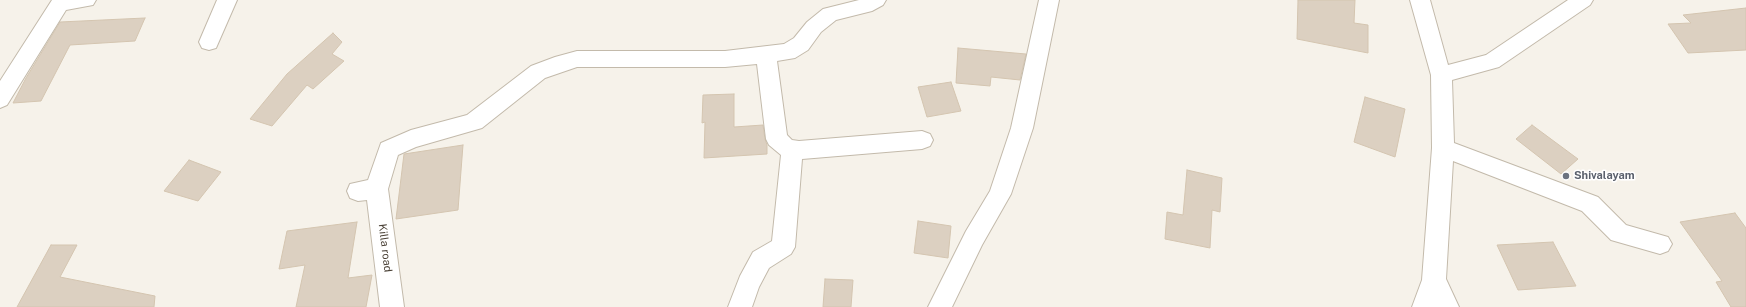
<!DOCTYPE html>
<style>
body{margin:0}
canvas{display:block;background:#f6f2ea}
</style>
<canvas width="1746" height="307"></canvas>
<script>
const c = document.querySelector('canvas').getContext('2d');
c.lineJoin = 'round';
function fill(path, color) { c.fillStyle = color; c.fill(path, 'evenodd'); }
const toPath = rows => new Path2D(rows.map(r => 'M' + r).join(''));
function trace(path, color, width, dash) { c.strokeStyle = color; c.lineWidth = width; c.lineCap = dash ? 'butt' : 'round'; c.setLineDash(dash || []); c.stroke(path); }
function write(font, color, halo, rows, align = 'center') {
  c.font = font + ' "Public Sans",sans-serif'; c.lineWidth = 3; c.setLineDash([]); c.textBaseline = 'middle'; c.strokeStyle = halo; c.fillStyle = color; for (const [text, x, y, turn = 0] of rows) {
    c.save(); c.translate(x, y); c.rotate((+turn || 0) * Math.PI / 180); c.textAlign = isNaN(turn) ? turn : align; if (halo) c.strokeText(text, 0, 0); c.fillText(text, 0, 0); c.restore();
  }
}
const building = toPath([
 [1298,0,1355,0,1354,23,1368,25,1368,53,1297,39,1298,0],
 [1746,8,1746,50,1688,53,1668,24,1691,23,1683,15,1746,8],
 [145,18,135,41,70,45,41,101,13,103,26,78,60,22,145,18],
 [333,33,342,42,332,54,344,61,313,89,307,85,272,126,250,119,287,74,333,33],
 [958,48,1026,54,1020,80,991,77,990,86,956,83,958,48],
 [951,82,961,111,927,117,918,87,951,82],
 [734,94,734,127,763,125,765,139,767,145,767,154,704,158,705,122,702,123,703,95,734,94],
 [1365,97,1405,109,1395,157,1354,142,1365,97],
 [1532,125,1578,159,1561,174,1516,139,1532,125],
 [463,145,458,210,396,219,404,154,463,145],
 [189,160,221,172,198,201,164,191,189,160],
 [1187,170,1222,178,1220,212,1212,210,1210,248,1165,239,1167,212,1183,215,1187,170],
 [1735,213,1746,228,1746,307,1731,307,1716,282,1722,281,1680,222,1735,213],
 [918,221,951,226,948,258,914,253,918,221],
 [357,222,348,278,372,275,366,307,296,307,305,265,279,269,287,231,357,222],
 [1553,242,1576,286,1518,290,1497,245,1553,242],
 [51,245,77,245,60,277,155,296,154,307,17,307,51,245],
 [825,279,853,280,851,307,823,307,825,279]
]);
fill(building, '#dcd0c1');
trace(building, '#d4c5b0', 1);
const street = toPath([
 [52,0,96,0,93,5,66,10,7,105,0,108,0,81,52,0],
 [217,0,237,0,216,48,209,50,202,48,199,42,217,0],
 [859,0,886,0,883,5,872,11,836,20,821,32,808,50,795,58,777,61,787,135,792,140,799,141,922,131,930,134,933,140,930,146,922,149,802,159,795,247,791,254,769,268,759,287,752,307,728,307,740,276,753,252,772,241,781,155,769,145,766,139,757,64,725,67,577,67,545,78,482,128,416,147,398,155,388,189,404,307,380,307,367,200,358,201,350,198,347,191,350,184,368,180,381,143,411,130,467,115,531,66,555,57,577,51,725,51,784,44,794,38,807,22,823,9,859,0],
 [1039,0,1059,0,1033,128,1011,194,982,245,952,307,928,307,966,231,990,191,1011,128,1039,0],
 [1410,0,1430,0,1448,65,1486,55,1568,0,1593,0,1590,5,1499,67,1452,80,1454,143,1598,197,1626,225,1668,237,1672,244,1668,251,1660,254,1611,240,1582,211,1453,161,1446,279,1459,307,1412,307,1422,280,1432,148,1431,75,1410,0]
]);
trace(street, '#c3baab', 2);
fill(street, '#fff');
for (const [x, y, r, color] of [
 [1566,176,4,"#6b7280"]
]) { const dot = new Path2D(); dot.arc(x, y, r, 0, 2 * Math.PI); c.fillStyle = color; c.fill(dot); trace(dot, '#fff', 1.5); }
write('bold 11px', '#5b616d', '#fff', [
 ["Shivalayam",1574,176]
], 'left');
write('11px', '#4b4237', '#fff', [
 ["Killa road",385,248,83]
]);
</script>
